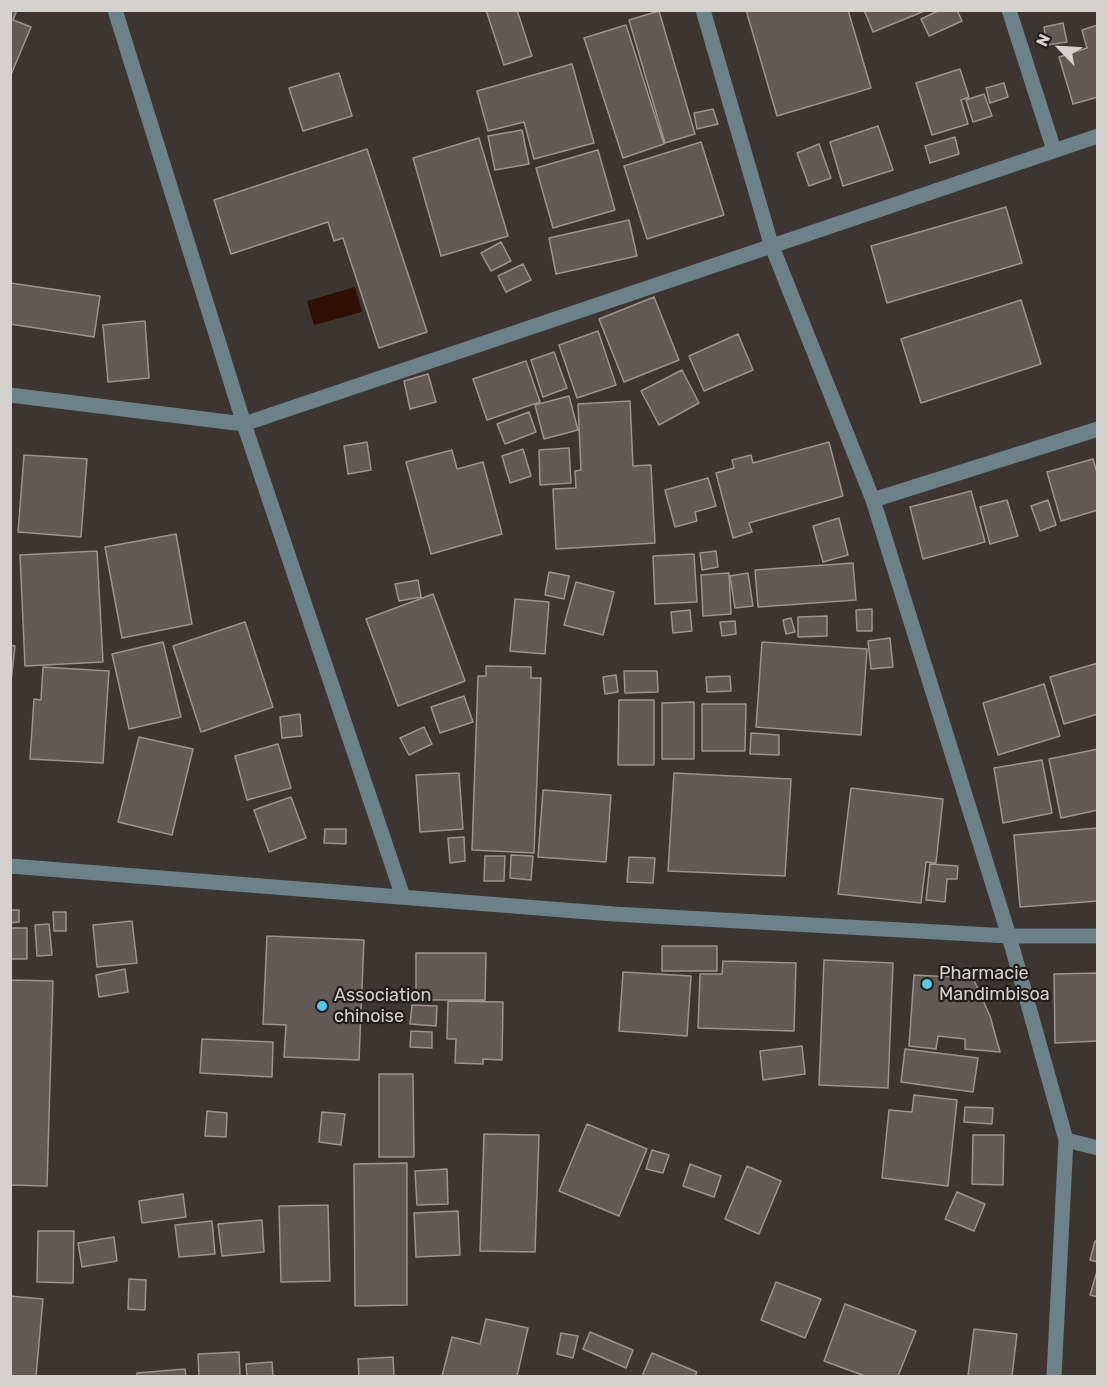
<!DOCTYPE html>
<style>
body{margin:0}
#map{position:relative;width:1108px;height:1387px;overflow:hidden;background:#3c3532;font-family:Rubik,sans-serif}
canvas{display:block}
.frame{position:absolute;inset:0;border:12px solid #d5d1cf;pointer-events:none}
.north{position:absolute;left:1030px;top:18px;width:60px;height:60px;-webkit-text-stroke:4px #211d1c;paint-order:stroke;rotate:295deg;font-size:16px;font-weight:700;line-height:24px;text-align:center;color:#d5d1cf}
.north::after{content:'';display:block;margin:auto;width:21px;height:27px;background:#d5d1cf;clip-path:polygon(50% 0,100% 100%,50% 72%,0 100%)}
</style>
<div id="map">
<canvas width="1108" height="1387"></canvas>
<div class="frame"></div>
<div class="north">N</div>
</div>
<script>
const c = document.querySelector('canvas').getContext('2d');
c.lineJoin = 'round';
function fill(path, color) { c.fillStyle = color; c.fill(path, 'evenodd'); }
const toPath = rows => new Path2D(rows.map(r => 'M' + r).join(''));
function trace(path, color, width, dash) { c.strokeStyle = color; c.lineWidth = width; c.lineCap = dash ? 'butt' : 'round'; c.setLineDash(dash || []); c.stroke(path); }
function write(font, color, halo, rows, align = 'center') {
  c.font = font + ' Rubik,sans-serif'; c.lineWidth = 4.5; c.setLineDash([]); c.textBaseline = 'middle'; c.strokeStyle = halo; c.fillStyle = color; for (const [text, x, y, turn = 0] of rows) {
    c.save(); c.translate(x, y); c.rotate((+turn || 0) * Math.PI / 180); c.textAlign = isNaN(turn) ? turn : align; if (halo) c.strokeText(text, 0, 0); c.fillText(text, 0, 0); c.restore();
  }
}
fill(toPath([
 [355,287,362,312,314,325,307,301]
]), '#300f03');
const building = toPath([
 [10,10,17,10,13,20,31,27,10,77,10,10],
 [486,10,517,10,532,56,504,65,486,10],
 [746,10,848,10,871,88,777,116,746,10],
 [864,10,927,10,873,32,864,10],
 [940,10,957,10,962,21,929,36,921,19,940,10],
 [659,11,695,134,665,143,629,20,659,11],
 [1063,23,1067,42,1047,45,1044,27,1063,23],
 [626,25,664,144,623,158,584,38,626,25],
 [1098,25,1098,97,1073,104,1059,57,1087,48,1082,30,1098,25],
 [572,64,594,143,534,159,524,122,488,131,477,91,572,64],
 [960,69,969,97,961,100,968,124,932,135,916,83,960,69],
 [339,73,352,116,303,131,289,88,339,73],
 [1004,83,1008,97,990,103,986,88,1004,83],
 [984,94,992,116,973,122,966,100,984,94],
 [713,109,718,124,697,129,694,113,713,109],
 [878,126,893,170,843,186,830,142,878,126],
 [522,130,529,164,495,170,488,136,522,130],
 [955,137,959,154,930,163,925,146,955,137],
 [479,138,508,236,441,256,413,158,479,138],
 [701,142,724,215,647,239,624,166,701,142],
 [819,144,831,178,809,186,797,153,819,144],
 [367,149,427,332,379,348,343,238,334,241,328,222,231,254,214,200,367,149],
 [598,150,615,210,553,228,536,168,598,150],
 [1006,207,1022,263,887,303,871,246,1006,207],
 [629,220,637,256,556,274,549,238,629,220],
 [501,242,511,261,491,271,481,253,501,242],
 [523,264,531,280,506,292,498,276,523,264],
 [10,283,100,296,94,337,10,324,10,283],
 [654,297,679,360,624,382,599,319,654,297],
 [1021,300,1041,364,921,403,901,339,1021,300],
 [145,321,149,378,108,382,103,325,145,321],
 [598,331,616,385,577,398,559,345,598,331],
 [738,334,753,370,704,391,689,356,738,334],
 [554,352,567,388,543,397,531,360,554,352],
 [526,361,540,402,487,420,473,379,526,361],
 [682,370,699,403,659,425,641,391,682,370],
 [428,374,436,402,410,409,404,381,428,374],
 [569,396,578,430,544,439,535,405,569,396],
 [630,401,633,466,651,465,655,543,556,549,553,489,576,488,575,471,581,470,578,404,630,401],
 [529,412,536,432,505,444,497,424,529,412],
 [367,442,371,470,348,474,344,446,367,442],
 [829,442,843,496,749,523,752,532,733,538,716,473,734,468,732,460,751,455,753,463,829,442],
 [569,448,571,483,540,485,539,450,569,448],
 [523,449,531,476,510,483,502,456,523,449],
 [452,450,457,469,483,462,502,534,431,554,406,462,452,450],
 [24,455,87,459,81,537,18,532,24,455],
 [1093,459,1098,476,1098,510,1061,521,1047,472,1093,459],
 [708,478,716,506,695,512,697,521,675,527,665,490,708,478],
 [971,491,985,542,923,559,910,507,971,491],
 [1007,500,1018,536,990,544,980,507,1007,500],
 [1048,500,1056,525,1040,531,1031,506,1048,500],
 [839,518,848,555,823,562,813,526,839,518],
 [176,534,192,624,122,638,105,547,176,534],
 [97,551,103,662,25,666,20,555,97,551],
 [716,551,718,567,702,570,700,553,716,551],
 [694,554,697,602,655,604,653,556,694,554],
 [853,563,856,600,758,607,755,570,853,563],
 [549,572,569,576,564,599,545,595,549,572],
 [729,573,731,614,703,616,701,575,729,573],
 [748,573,753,606,735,608,730,576,748,573],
 [418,580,421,597,399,601,395,584,418,580],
 [576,582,614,592,603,635,564,625,576,582],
 [433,594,465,681,398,706,366,619,433,594],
 [515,599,549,602,545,654,510,651,515,599],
 [872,609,872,631,857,631,856,610,872,609],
 [690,610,692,631,673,633,671,612,690,610],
 [827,616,827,636,798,637,798,617,827,616],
 [791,618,795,632,786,634,783,620,791,618],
 [735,621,736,634,722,636,720,622,735,621],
 [245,622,273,707,201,732,173,646,245,622],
 [890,638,893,667,871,669,868,641,890,638],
 [163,642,181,717,129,729,112,654,163,642],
 [762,642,867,649,861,735,756,727,762,642],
 [10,645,15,646,10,690,10,645],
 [1098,663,1098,714,1064,724,1050,677,1098,663],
 [486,666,531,667,531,678,541,678,534,853,472,850,478,676,486,676,486,666],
 [43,667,109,671,103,763,30,759,34,699,41,700,43,667],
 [624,671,657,671,658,692,625,693,624,671],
 [616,675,618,692,605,694,603,677,616,675],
 [730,676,731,691,707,692,706,677,730,676],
 [1044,684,1060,736,998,755,983,703,1044,684],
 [464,696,473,722,440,733,431,707,464,696],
 [619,700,654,700,654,765,618,765,619,700],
 [694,702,694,759,662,759,662,703,694,702],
 [702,704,746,704,745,751,702,751,702,704],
 [300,714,302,736,282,738,280,717,300,714],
 [424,727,432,744,409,755,400,738,424,727],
 [751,733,779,735,779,755,750,754,751,733],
 [139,737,193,749,172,835,118,822,139,737],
 [278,744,291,788,247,800,235,756,278,744],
 [1098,749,1098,810,1061,818,1049,759,1098,749],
 [1042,760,1052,813,1003,823,994,768,1042,760],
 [459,773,463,829,420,832,416,775,459,773],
 [674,773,791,779,785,876,668,871,674,773],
 [851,788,943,799,936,863,926,862,921,903,838,894,851,788],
 [543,790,611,795,606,862,538,857,543,790],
 [291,797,306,838,269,852,254,810,291,797],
 [1098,828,1098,901,1020,907,1014,835,1098,828],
 [325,829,346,829,346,844,324,843,325,829],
 [464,837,465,861,450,863,448,838,464,837],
 [511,855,533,856,531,880,510,878,511,855],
 [485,856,505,856,504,881,484,881,485,856],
 [629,857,655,858,653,883,627,882,629,857],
 [930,864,958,866,957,879,947,879,945,902,926,900,930,864],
 [10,910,19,910,19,922,10,923,10,910],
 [53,912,66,912,66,931,54,931,53,912],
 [132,921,137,963,97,967,93,925,132,921],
 [49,924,52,955,37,956,35,925,49,924],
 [10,928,27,928,27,959,10,959,10,928],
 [267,936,364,940,359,1060,284,1057,286,1025,263,1024,267,936],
 [662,946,717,946,717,971,662,971,662,946],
 [416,953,486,953,485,1000,416,1000,416,953],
 [824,960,893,963,888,1088,819,1085,824,960],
 [723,961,796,963,794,1031,698,1028,700,974,722,974,723,961],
 [125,969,128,992,99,997,96,975,125,969],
 [623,972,691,976,687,1036,619,1031,623,972],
 [1098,973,1098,1041,1055,1043,1054,974,1098,973],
 [914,975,973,978,990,1016,1000,1052,965,1049,965,1039,938,1036,936,1049,909,1046,914,975],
 [10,980,53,981,47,1186,10,1185,10,980],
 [448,1001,503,1002,502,1060,483,1059,483,1064,455,1063,456,1039,447,1039,448,1001],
 [412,1005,437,1006,436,1026,410,1024,412,1005],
 [411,1031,432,1032,432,1048,410,1047,411,1031],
 [202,1039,273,1042,272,1077,200,1073,202,1039],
 [802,1046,805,1074,763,1080,760,1051,802,1046],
 [905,1049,978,1058,973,1092,901,1082,905,1049],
 [379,1074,413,1074,414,1157,379,1157,379,1074],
 [914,1095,957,1100,948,1186,882,1178,889,1110,912,1112,914,1095],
 [965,1107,993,1108,992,1124,964,1122,965,1107],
 [207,1111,227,1113,226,1137,205,1136,207,1111],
 [322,1112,345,1114,341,1145,319,1142,322,1112],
 [587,1124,647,1149,619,1216,559,1191,587,1124],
 [484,1134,539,1135,535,1252,480,1251,484,1134],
 [973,1135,1004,1135,1003,1185,972,1184,973,1135],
 [652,1150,669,1155,663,1173,646,1169,652,1150],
 [407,1163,407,1305,355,1306,354,1164,407,1163],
 [690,1164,721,1176,714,1197,683,1186,690,1164],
 [747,1166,781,1181,759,1234,725,1219,747,1166],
 [447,1169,448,1204,417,1205,415,1171,447,1169],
 [957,1192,985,1204,974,1231,945,1219,957,1192],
 [183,1194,186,1217,142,1223,139,1201,183,1194],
 [328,1205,330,1281,281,1282,279,1206,328,1205],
 [458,1211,460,1255,416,1257,414,1213,458,1211],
 [262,1220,264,1252,222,1256,218,1224,262,1220],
 [212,1221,215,1254,179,1257,175,1225,212,1221],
 [38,1231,74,1231,73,1283,37,1282,38,1231],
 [114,1237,117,1261,82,1267,78,1243,114,1237],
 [1095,1241,1098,1241,1098,1262,1090,1260,1095,1241],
 [1098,1268,1098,1297,1090,1295,1098,1268],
 [129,1279,146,1280,145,1310,128,1309,129,1279],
 [776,1282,821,1299,805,1338,761,1320,776,1282],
 [10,1296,43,1299,36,1376,10,1376,10,1296],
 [845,1304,916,1331,898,1376,865,1376,824,1361,845,1304],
 [486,1319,528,1328,517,1376,442,1376,452,1337,480,1344,486,1319],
 [974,1329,1017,1334,1012,1376,968,1376,974,1329],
 [590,1332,633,1350,626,1368,583,1349,590,1332],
 [561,1333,578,1336,573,1358,557,1354,561,1333],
 [239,1352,240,1376,199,1376,198,1354,239,1352],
 [652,1353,697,1372,695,1376,642,1376,652,1353],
 [393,1357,394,1376,359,1376,358,1359,393,1357],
 [272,1362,273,1376,247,1376,246,1364,272,1362],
 [185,1369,186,1376,137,1376,137,1373,185,1369]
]);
fill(building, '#625a56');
trace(building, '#9d9490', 1.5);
trace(toPath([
 [115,10,244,424,403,897],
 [703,10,771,244,873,500,1009,936,1066,1140,1054,1376],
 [1009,10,1054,150],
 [10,395,244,424,1098,136],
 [873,500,1098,429],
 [10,866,614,914,1009,936,1098,936],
 [1066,1140,1098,1148]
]), '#6d8288', 15);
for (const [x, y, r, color] of [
 [927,984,6,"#59c8e4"],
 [322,1006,6,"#59c8e4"]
]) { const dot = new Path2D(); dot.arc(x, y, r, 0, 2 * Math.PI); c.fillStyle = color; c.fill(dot); trace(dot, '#211d1c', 2); }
write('18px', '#d5d1cf', '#211d1c', [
 ["Pharmacie",939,974],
 ["Mandimbisoa",939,995],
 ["Association",334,996],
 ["chinoise",334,1017]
], 'left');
</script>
